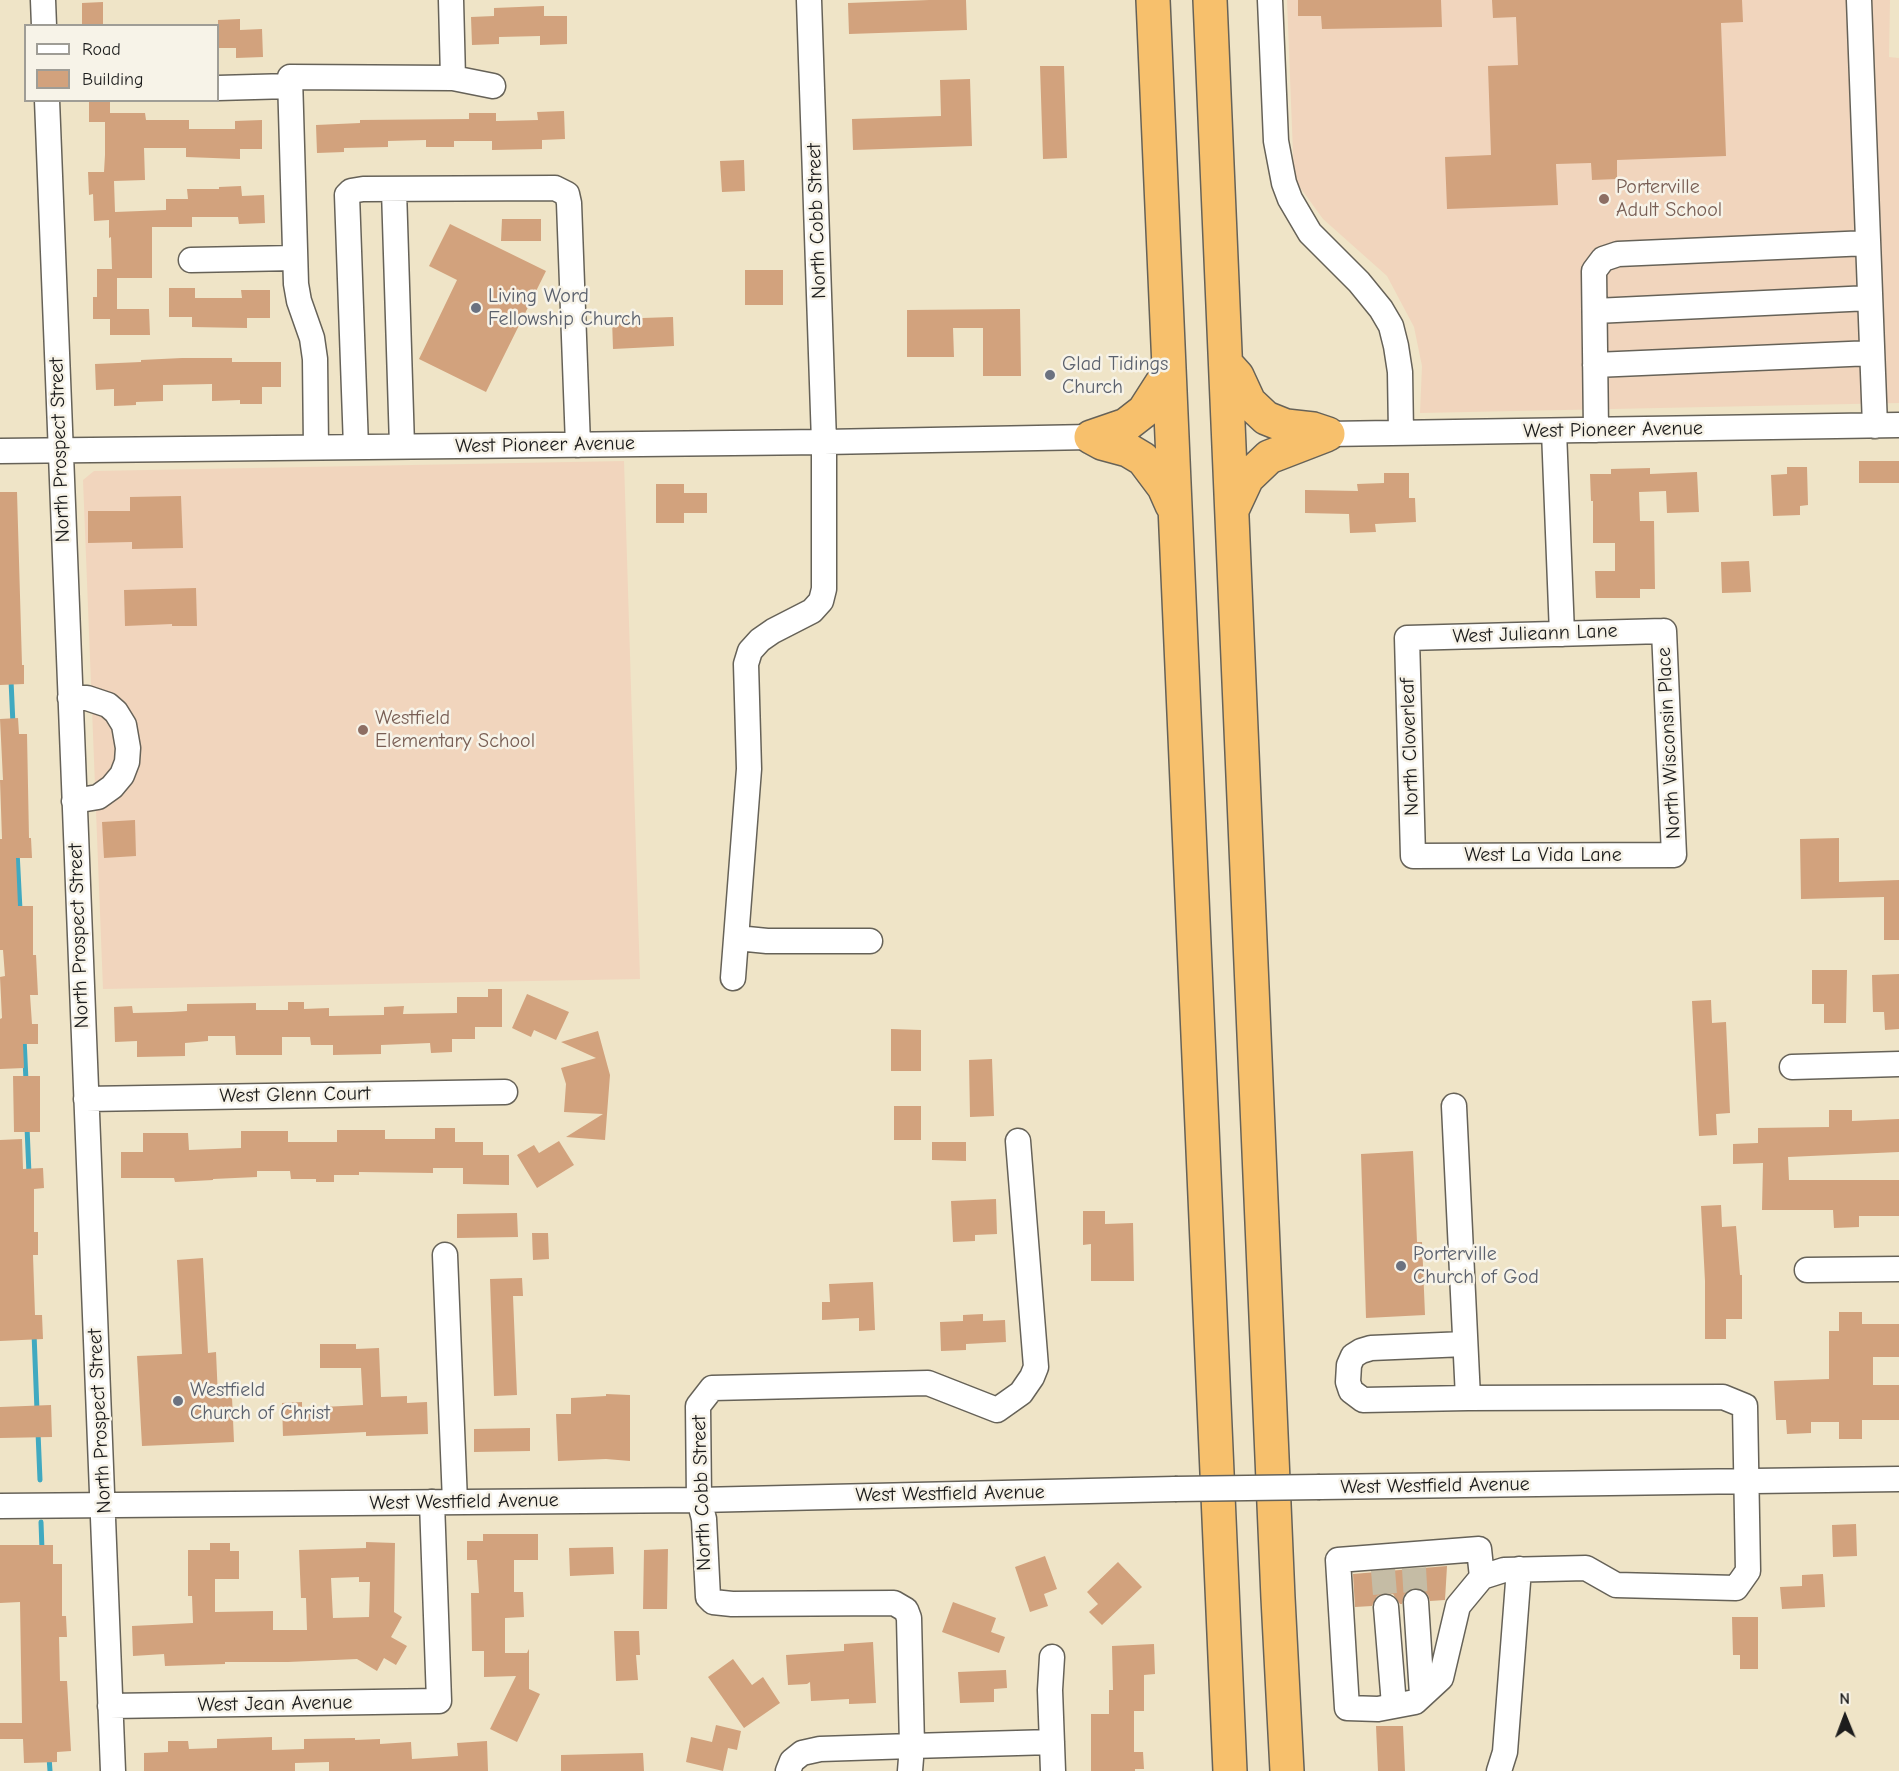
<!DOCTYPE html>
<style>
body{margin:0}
#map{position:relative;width:1899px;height:1771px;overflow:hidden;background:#efe4c7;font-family:"Comic Neue",sans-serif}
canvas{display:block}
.legend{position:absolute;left:24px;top:24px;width:195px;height:78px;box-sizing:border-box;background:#f7f3e8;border:2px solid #9f9d96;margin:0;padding:8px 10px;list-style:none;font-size:18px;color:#1c1c1c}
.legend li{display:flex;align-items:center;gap:12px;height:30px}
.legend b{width:30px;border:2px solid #9f9d96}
.north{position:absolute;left:1815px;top:1687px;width:60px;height:60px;-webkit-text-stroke:4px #f7f3e8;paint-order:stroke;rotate:359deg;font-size:16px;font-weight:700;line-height:24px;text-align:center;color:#1c1c1c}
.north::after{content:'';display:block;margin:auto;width:21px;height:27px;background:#1c1c1c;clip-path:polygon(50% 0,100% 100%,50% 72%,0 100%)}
</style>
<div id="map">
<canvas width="1899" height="1771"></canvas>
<ul class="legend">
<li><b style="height:8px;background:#fff"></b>Road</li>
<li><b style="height:16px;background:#d2a27d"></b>Building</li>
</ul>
<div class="north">N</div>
</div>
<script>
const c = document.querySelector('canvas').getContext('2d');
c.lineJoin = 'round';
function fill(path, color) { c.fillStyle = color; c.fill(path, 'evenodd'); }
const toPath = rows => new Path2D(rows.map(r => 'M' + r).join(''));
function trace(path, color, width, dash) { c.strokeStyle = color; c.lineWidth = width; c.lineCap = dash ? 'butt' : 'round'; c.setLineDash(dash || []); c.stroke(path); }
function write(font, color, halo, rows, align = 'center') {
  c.font = font + ' "Comic Neue",sans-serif'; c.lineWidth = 5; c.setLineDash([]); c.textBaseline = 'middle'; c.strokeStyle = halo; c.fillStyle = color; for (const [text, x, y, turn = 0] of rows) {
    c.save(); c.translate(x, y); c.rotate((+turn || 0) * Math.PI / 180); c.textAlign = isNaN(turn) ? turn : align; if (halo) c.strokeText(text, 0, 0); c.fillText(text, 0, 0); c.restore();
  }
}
fill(toPath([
 [1287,0,1890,0,1889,57,1899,58,1899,403,1420,413,1422,366,1414,327,1387,276,1323,219,1294,179],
 [624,461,640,979,103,989,83,480,94,471]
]), '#f1d5bd');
trace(toPath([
 [11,680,13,725],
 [17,851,20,910],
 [24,1037,26,1081],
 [27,1127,29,1174],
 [34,1333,37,1411],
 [38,1432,40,1480],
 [41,1522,42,1550],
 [49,1757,50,1771]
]), '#40a9c0', 5);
fill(toPath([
 [929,0,966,0,967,30,849,34,848,3],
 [1298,0,1441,0,1442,27,1322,29,1321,16,1298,16],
 [1492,0,1742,0,1743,22,1721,23,1726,156,1617,160,1617,179,1592,180,1591,163,1556,164,1558,205,1447,209,1445,157,1491,155,1488,66,1518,65,1516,17,1493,18],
 [103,2,103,24,82,25,82,3],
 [544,6,544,16,567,16,567,44,540,45,540,36,499,37,499,44,472,45,471,17,494,16,494,8],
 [240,19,240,30,262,29,263,57,236,58,236,48,218,48,218,20],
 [1040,66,1064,66,1067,158,1043,159],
 [970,79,972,146,853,150,852,119,941,116,940,80],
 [89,100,110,100,110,113,145,113,146,120,189,120,189,129,235,129,235,121,262,120,262,149,240,149,240,159,186,157,186,148,144,148,145,180,114,181,115,212,166,210,166,199,188,199,187,189,219,189,219,187,241,186,242,196,264,195,265,223,239,224,238,217,192,217,192,227,152,227,152,278,117,278,117,309,149,309,150,335,110,335,110,319,93,319,93,297,97,297,97,269,112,269,111,237,109,238,109,220,94,221,93,194,89,195,88,172,104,172,105,155,105,122,89,122],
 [564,111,565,139,542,140,542,149,492,150,492,141,454,141,454,147,426,147,426,140,388,141,388,147,344,148,344,152,317,153,316,125,360,123,360,120,469,119,469,113,496,113,496,121,538,120,537,112],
 [744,160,745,191,722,192,720,161],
 [502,219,541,219,541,241,501,241],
 [450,224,546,271,486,392,419,359,457,280,429,266],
 [745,270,783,270,783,305,745,305],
 [169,288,195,288,195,298,242,298,241,290,270,290,270,318,247,318,247,328,192,327,192,317,169,317],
 [1020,309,1021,376,983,376,983,328,953,328,954,357,907,357,907,310],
 [673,317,674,346,613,349,612,319],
 [182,358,232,358,232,362,281,362,281,387,262,387,262,404,240,404,240,400,212,401,212,384,163,385,163,401,136,402,136,405,114,406,114,389,96,390,95,364,141,362,141,360],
 [1859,461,1899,461,1899,483,1859,483],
 [1787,467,1807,467,1808,505,1800,506,1800,515,1773,516,1771,475,1787,474],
 [1650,468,1650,474,1697,472,1699,512,1667,513,1666,491,1639,492,1640,521,1654,521,1655,589,1640,589,1640,598,1596,598,1595,571,1615,571,1615,543,1593,543,1593,501,1591,501,1590,474,1611,474,1611,469],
 [1384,473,1409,473,1409,498,1415,498,1416,522,1375,524,1376,532,1350,533,1349,514,1305,513,1305,490,1358,491,1357,484,1384,483],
 [656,484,684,484,684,493,707,493,707,513,684,513,684,523,656,523],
 [0,492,17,492,22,665,24,665,24,684,0,685],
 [181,496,183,548,132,549,132,542,88,543,88,511,130,511,130,497],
 [1749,561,1751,592,1722,593,1721,562],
 [196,588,197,626,172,626,172,624,125,626,124,590],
 [18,718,19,734,27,734,29,838,31,838,32,858,16,858,18,906,33,906,33,955,36,955,38,995,30,995,32,1024,38,1024,38,1044,23,1044,24,1068,0,1069,0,1019,2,1018,0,977,5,976,3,950,0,950,0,839,2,839,0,780,3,780,0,719],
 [135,820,136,856,104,858,102,822],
 [1839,838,1839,882,1899,880,1899,940,1884,940,1884,897,1801,899,1800,839],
 [1812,970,1847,970,1846,1023,1824,1023,1824,1004,1812,1004],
 [1899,974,1899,1029,1885,1030,1884,1012,1873,1012,1872,975],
 [488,989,502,989,502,1027,475,1027,475,1039,452,1039,452,1052,431,1053,430,1043,381,1045,381,1054,333,1055,333,1045,311,1045,310,1037,282,1037,282,1055,236,1055,235,1036,208,1036,208,1041,185,1043,185,1056,137,1057,137,1041,115,1042,114,1007,132,1006,133,1013,171,1012,187,1011,187,1004,256,1003,256,1010,288,1010,288,1002,304,1002,304,1009,329,1008,329,1016,384,1015,384,1007,404,1006,403,1014,457,1013,457,997,488,997],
 [527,994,569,1012,556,1040,534,1030,531,1037,512,1028],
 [1711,1000,1712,1023,1726,1022,1730,1113,1716,1114,1717,1135,1699,1136,1692,1001],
 [891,1029,921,1030,921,1071,891,1071],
 [598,1031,610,1075,605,1140,566,1137,603,1114,564,1112,566,1084,561,1068,596,1058,561,1042],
 [992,1059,994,1116,970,1117,969,1060],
 [13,1076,40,1076,40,1132,14,1132],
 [894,1106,921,1106,921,1140,894,1140],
 [1829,1110,1852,1110,1852,1121,1899,1119,1899,1152,1788,1157,1789,1180,1899,1180,1899,1216,1859,1216,1859,1227,1834,1228,1833,1210,1762,1210,1763,1163,1733,1164,1733,1144,1758,1143,1758,1128,1829,1127],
 [435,1128,455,1128,455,1142,483,1142,483,1155,509,1155,509,1185,463,1184,463,1168,433,1168,433,1173,359,1172,359,1175,334,1175,334,1182,316,1182,316,1179,291,1179,290,1171,257,1171,257,1177,213,1179,213,1180,175,1182,174,1178,121,1178,121,1152,143,1152,143,1133,188,1133,189,1150,241,1148,241,1131,288,1131,288,1142,337,1142,337,1130,385,1130,385,1139,435,1139],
 [22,1139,23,1169,43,1168,44,1188,34,1189,34,1232,38,1232,38,1255,33,1255,35,1315,42,1315,43,1339,0,1341,0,1140],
 [559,1141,574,1165,537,1188,517,1155,534,1145,539,1153],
 [932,1142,966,1142,966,1161,932,1160],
 [1413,1151,1417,1242,1422,1242,1425,1315,1366,1318,1361,1154],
 [996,1199,997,1234,975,1235,975,1241,953,1242,951,1201],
 [1721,1205,1722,1227,1736,1226,1740,1275,1742,1275,1742,1319,1726,1319,1726,1339,1705,1339,1705,1281,1701,1206],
 [1083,1211,1105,1211,1105,1224,1133,1223,1134,1281,1091,1281,1091,1244,1083,1245],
 [517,1213,518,1237,457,1238,457,1214],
 [532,1233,548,1233,549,1259,533,1260],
 [203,1258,208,1353,216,1352,218,1398,232,1397,234,1442,142,1446,137,1356,182,1354,177,1260],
 [522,1278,523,1296,513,1296,517,1395,494,1396,490,1279],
 [873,1282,875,1330,859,1331,859,1318,822,1320,822,1302,830,1302,829,1284],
 [1839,1312,1862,1312,1862,1324,1899,1324,1899,1357,1873,1357,1873,1385,1899,1385,1899,1420,1862,1420,1862,1439,1839,1439,1839,1422,1811,1422,1811,1433,1787,1434,1786,1420,1776,1420,1774,1381,1829,1379,1829,1331,1839,1331],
 [983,1314,983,1321,1005,1320,1006,1342,966,1344,966,1350,941,1351,940,1322,963,1321,963,1315],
 [320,1344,356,1344,356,1349,379,1348,381,1397,407,1396,407,1403,427,1402,428,1434,366,1436,366,1432,283,1436,282,1403,302,1402,302,1408,363,1405,361,1368,320,1368],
 [606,1394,630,1395,630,1461,606,1459,558,1461,556,1414,571,1414,571,1398,606,1396],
 [51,1405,52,1437,0,1438,0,1407],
 [530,1428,530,1451,474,1452,474,1429],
 [1856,1524,1857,1556,1833,1557,1832,1525],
 [483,1534,538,1534,538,1560,514,1560,514,1592,523,1592,524,1617,505,1618,505,1653,527,1653,529,1649,529,1689,540,1694,517,1742,490,1729,516,1676,484,1677,484,1651,472,1651,471,1593,479,1593,477,1560,467,1560,467,1541,483,1541],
 [366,1542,395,1543,394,1612,402,1617,391,1637,407,1646,396,1665,384,1658,377,1671,357,1659,288,1662,225,1662,225,1664,165,1666,164,1654,133,1656,132,1626,193,1623,192,1596,188,1596,188,1550,210,1550,210,1543,230,1543,230,1551,239,1551,239,1579,215,1579,215,1612,273,1611,273,1630,307,1630,306,1598,301,1598,299,1550,366,1548],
 [359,1577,359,1582,370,1582,369,1617,333,1618,331,1578],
 [0,1545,53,1545,53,1564,62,1564,62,1616,66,1616,67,1637,59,1637,60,1681,67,1681,71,1751,57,1752,57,1762,24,1763,23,1739,0,1739,0,1723,22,1723,20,1602,0,1603],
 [613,1547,614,1574,570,1576,569,1548],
 [668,1549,667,1609,643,1609,644,1550],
 [1045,1556,1057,1589,1044,1594,1048,1606,1030,1612,1015,1567],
 [1118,1562,1142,1587,1102,1625,1089,1612,1098,1604,1087,1592],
 [1447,1566,1445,1600,1430,1601,1428,1595,1423,1590,1414,1588,1409,1590,1404,1595,1402,1604,1400,1604,1393,1594,1385,1593,1377,1596,1372,1606,1355,1607,1353,1574],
 [1823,1574,1825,1607,1782,1609,1780,1587,1802,1586,1802,1575],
 [953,1602,996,1618,991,1632,1005,1637,999,1653,942,1632],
 [1732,1617,1758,1617,1758,1669,1740,1669,1740,1655,1733,1655],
 [614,1631,639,1631,640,1655,636,1655,638,1680,616,1681],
 [873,1642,876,1703,849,1704,849,1699,811,1701,810,1682,807,1684,788,1685,786,1655,844,1651,844,1644],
 [1154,1644,1155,1674,1144,1675,1144,1711,1134,1711,1134,1752,1143,1752,1144,1769,1135,1769,1135,1771,1091,1771,1091,1714,1109,1714,1109,1690,1113,1690,1112,1646],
 [733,1659,752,1685,763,1677,780,1703,744,1728,708,1677],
 [1006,1670,1007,1688,994,1689,994,1702,960,1703,958,1672],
 [716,1725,741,1731,737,1750,728,1748,723,1771,686,1762,691,1737,712,1742],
 [1376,1726,1403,1726,1405,1771,1378,1771],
 [272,1737,272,1750,304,1749,304,1739,355,1738,355,1740,380,1739,380,1744,411,1742,412,1759,458,1756,457,1743,487,1741,488,1771,329,1771,329,1762,295,1763,295,1771,144,1771,144,1753,168,1752,168,1741,188,1741,189,1749,217,1748,217,1739],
 [643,1753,644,1771,561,1771,561,1755]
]), '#d2a27d');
trace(toPath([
 [1414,1568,1416,1602],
 [1383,1570,1386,1607]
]), '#c5bca5', 24, [24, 12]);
const minor = toPath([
 [43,0,44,26],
 [451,0,453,78],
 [1270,0,1276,141,1284,183,1290,199,1310,233,1359,282,1381,309,1391,326,1396,346,1400,372,1401,433],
 [1859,0,1875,426],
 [218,88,290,86],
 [47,100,113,1771],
 [394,190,402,446],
 [191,260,295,258],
 [1595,311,1870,298],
 [1595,365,1872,353],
 [1596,430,1594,271,1603,259,1618,254,1868,243],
 [1554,431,1562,634],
 [1328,434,1899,425],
 [316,447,315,359,312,338,299,301,296,284,290,77,453,78,493,86],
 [356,447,347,195,351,191,363,189,555,188,567,194,569,203,578,445],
 [0,451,824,442,1091,437],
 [1664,631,1674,855,1413,856,1407,638,1664,631],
 [70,698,87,698,108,705,116,712,124,725,128,748,127,762,122,775,112,787,98,797,74,801],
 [737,938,767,941,870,941],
 [733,978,749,769,746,664,750,651,760,640,773,631,812,611,821,601,824,589,824,442,809,0],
 [1792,1067,1899,1064],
 [86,1099,505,1092],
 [1454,1106,1468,1398,1723,1397,1745,1406,1748,1571,1736,1588,1616,1585,1586,1568,1504,1570,1482,1577,1458,1606,1441,1678,1415,1702,1378,1709,1347,1708,1338,1560,1479,1549,1482,1577],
 [445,1255,455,1502],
 [1807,1270,1899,1269],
 [1465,1344,1371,1348,1361,1351,1353,1356,1349,1365,1348,1382,1351,1391,1363,1400,1468,1398],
 [1320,1487,1899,1479],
 [0,1506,699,1500,1175,1489],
 [1416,1602,1422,1695],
 [1386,1607,1394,1705],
 [1052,1657,1050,1690,1053,1771],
 [110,1706,439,1701,432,1502],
 [788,1771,792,1761,802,1753,820,1749,912,1746,909,1618,906,1610,894,1603,732,1604,713,1602,708,1597,704,1519,699,1500,698,1406,712,1388,928,1383,997,1410,1021,1393,1032,1377,1036,1367,1018,1141],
 [910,1771,912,1746,1052,1742],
 [1499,1771,1505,1752,1519,1569]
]);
const highway = toPath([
 [1153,0,1230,1771],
 [1210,0,1278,1598,1287,1771],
 [1228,366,1237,376,1249,402,1266,418,1286,426,1313,429,1328,434],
 [1091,437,1102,443,1128,450,1143,459,1164,487,1172,505],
 [1091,437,1126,425,1144,411,1169,372],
 [1233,508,1247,478,1269,457,1326,435]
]);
trace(minor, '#666258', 27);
trace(highway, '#666258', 36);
trace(minor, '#fff', 24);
trace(highway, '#f7c06c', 33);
const minorBridge = toPath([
 [1175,1489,1320,1487]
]);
trace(minorBridge, '#666258', 27, []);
trace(minorBridge, '#fff', 24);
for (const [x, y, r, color] of [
 [1604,199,6,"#8d6e63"],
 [476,308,6,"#6b7280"],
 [1050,375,6,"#6b7280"],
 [363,730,6,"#8d6e63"],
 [1401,1266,6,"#6b7280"],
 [178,1401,6,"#6b7280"]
]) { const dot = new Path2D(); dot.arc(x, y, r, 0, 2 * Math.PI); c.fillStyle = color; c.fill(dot); trace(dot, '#f7f3e8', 2); }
write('20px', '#785e54', '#f7f3e8', [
 ["Porterville",1616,187],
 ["Adult School",1616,210],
 ["Westfield",375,718],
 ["Elementary School",375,741]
], 'left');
write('20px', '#1c1c1c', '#f7f3e8', [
 ["North Cobb Street",817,221,-92],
 ["West Pioneer Avenue",1613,430,-1],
 ["West Pioneer Avenue",545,445,-1],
 ["North Prospect Street",60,450,-92],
 ["West Julieann Lane",1535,634,-2],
 ["North Wisconsin Place",1669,743,-93],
 ["North Cloverleaf",1410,747,-92],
 ["West La Vida Lane",1543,855],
 ["North Prospect Street",79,936,-92],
 ["West Glenn Court",295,1095,-1],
 ["North Prospect Street",100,1421,-93],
 ["West Westfield Avenue",1435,1486,-1],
 ["North Cobb Street",702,1493,-92],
 ["West Westfield Avenue",950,1494,-1],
 ["West Westfield Avenue",464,1502,-1],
 ["West Jean Avenue",275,1704,-1]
]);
write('20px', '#5b616d', '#f7f3e8', [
 ["Living Word",488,296],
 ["Fellowship Church",488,319],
 ["Glad Tidings",1062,364],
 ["Church",1062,387],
 ["Porterville",1413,1254],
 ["Church of God",1413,1277],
 ["Westfield",190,1390],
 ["Church of Christ",190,1413]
], 'left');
</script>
